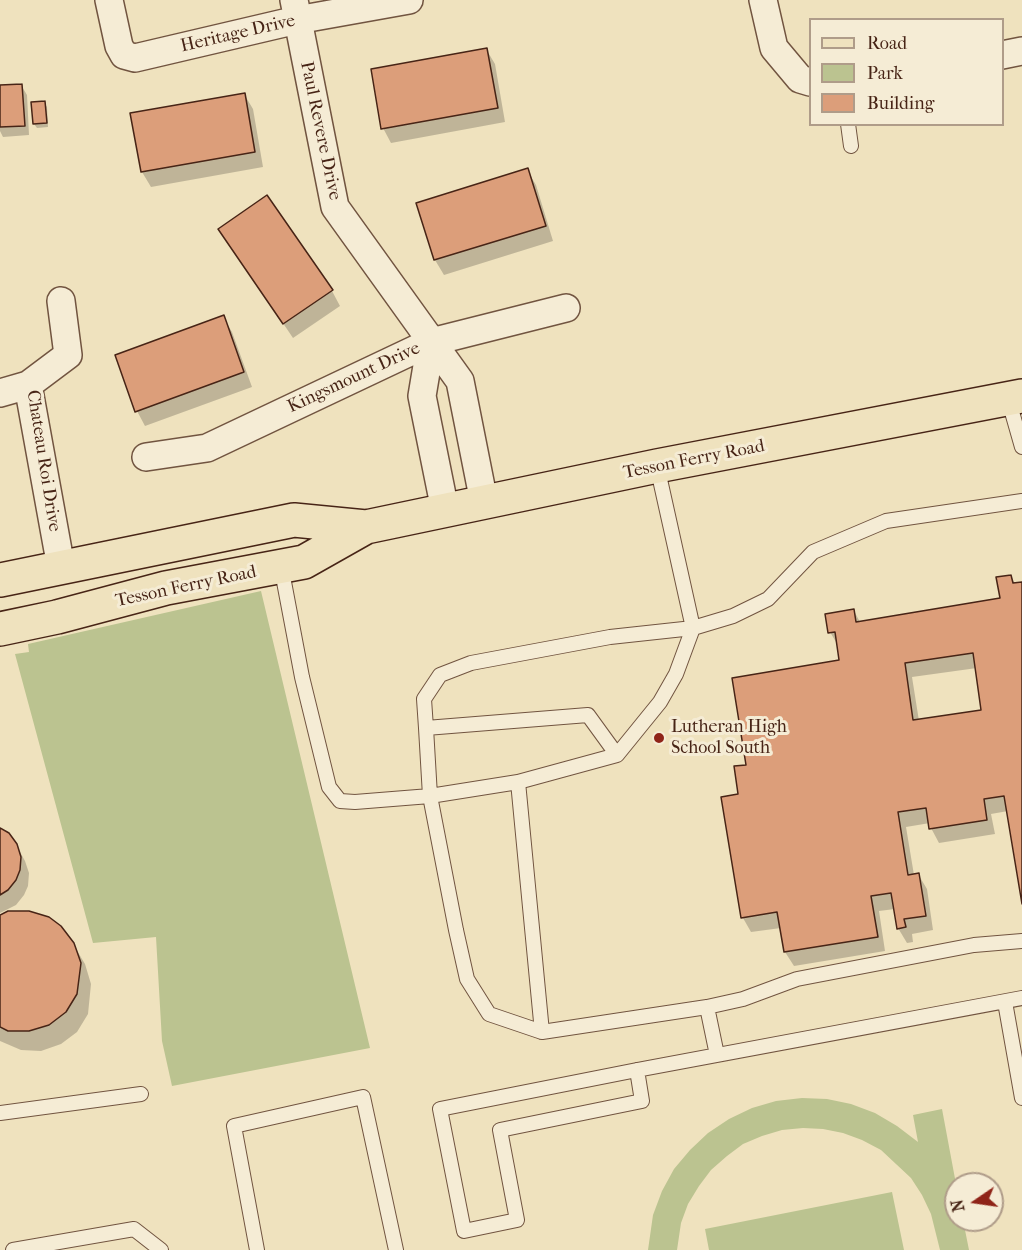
<!DOCTYPE html>
<style>
body{margin:0}
#map{position:relative;width:1022px;height:1250px;overflow:hidden;background:#efe2be;font-family:"IM FELL French Canon",serif}
canvas{display:block}
.legend{position:absolute;left:809px;top:18px;width:195px;height:108px;box-sizing:border-box;background:#f5ecd5;border:2px solid #af9c89;margin:0;padding:8px 10px;list-style:none;font-size:18px;color:#472416}
.legend li{display:flex;align-items:center;gap:12px;height:30px}
.legend b{width:30px;border:2px solid #af9c89}
.north{position:absolute;left:944px;top:1172px;width:60px;height:60px;box-sizing:border-box;background:#f5ecd5;border:2px solid #af9c89;border-radius:50%;rotate:257deg;font-size:16px;font-weight:700;line-height:24px;text-align:center;color:#472416}
.north::after{content:'';display:block;margin:auto;width:21px;height:27px;background:#8f2418;clip-path:polygon(50% 0,100% 100%,50% 72%,0 100%)}
</style>
<div id="map">
<canvas width="1022" height="1250"></canvas>
<ul class="legend">
<li><b style="height:8px;background:#efe2be"></b>Road</li>
<li><b style="height:16px;background:#bbc390"></b>Park</li>
<li><b style="height:16px;background:#dc9e7a"></b>Building</li>
</ul>
<div class="north">N</div>
</div>
<script>
const c = document.querySelector('canvas').getContext('2d');
c.lineJoin = 'round';
function fill(path, color) { c.fillStyle = color; c.fill(path, 'evenodd'); }
const toPath = rows => new Path2D(rows.map(r => 'M' + r).join(''));
function trace(path, color, width, dash) { c.strokeStyle = color; c.lineWidth = width; c.lineCap = dash ? 'butt' : 'round'; c.setLineDash(dash || []); c.stroke(path); }
function write(font, color, halo, rows, align = 'center') {
  c.font = font + ' "IM FELL French Canon",serif'; c.lineWidth = 6; c.setLineDash([]); c.textBaseline = 'middle'; c.strokeStyle = halo; c.fillStyle = color; for (const [text, x, y, turn = 0] of rows) {
    c.save(); c.translate(x, y); c.rotate((+turn || 0) * Math.PI / 180); c.textAlign = isNaN(turn) ? turn : align; if (halo) c.strokeText(text, 0, 0); c.fillText(text, 0, 0); c.restore();
  }
}
fill(toPath([
 [261,591,370,1048,172,1086,162,1041,156,937,93,943,15,654,29,652,28,644],
 [802,1098,827,1099,851,1104,875,1113,897,1126,918,1142,913,1115,942,1109,956,1184,956,1220,963,1220,969,1250,940,1250,931,1214,922,1195,911,1178,881,1150,862,1140,843,1133,823,1129,803,1128,782,1130,762,1136,743,1144,727,1156,711,1170,699,1186,688,1204,681,1223,677,1250,648,1250,653,1215,662,1191,674,1169,690,1150,708,1133,729,1119,752,1108,776,1101],
 [892,1192,904,1250,709,1250,705,1229]
]), '#bbc390');
fill(toPath([
 [486,49,495,64,505,122,391,143,383,128],
 [21,85,27,95,29,135,3,137,0,131,0,87],
 [244,94,253,109,263,167,151,187,142,172,132,114],
 [44,102,47,107,48,127,37,128,34,124],
 [527,170,536,185,553,241,444,275,435,260,418,204],
 [229,243,332,291,340,306,293,338],
 [223,317,232,332,252,387,145,426,137,411,117,356],
 [1011,576,1015,584,1022,583,1022,895,1008,811,991,814,995,834,939,843,931,828,930,823,906,827,914,875,918,874,927,889,933,930,912,934,913,942,907,943,898,928,895,909,879,911,885,951,794,966,785,952,781,928,751,932,743,918,740,796,748,766,841,661,839,647,830,632,854,611,860,622,1001,599],
 [977,668,983,712,919,721,912,677],
 [0,829,16,845,25,861,29,873,28,886,24,895,16,905,0,913],
 [0,916,73,944,85,964,91,984,88,1014,77,1032,61,1044,41,1051,21,1050,0,1041]
]), '#0003');
const building = toPath([
 [487,48,498,108,381,129,371,69,487,48],
 [22,84,25,126,0,127,0,85,22,84],
 [245,93,255,152,141,172,130,113,245,93],
 [45,101,47,123,33,124,31,102,45,101],
 [528,168,546,226,434,260,416,203,528,168],
 [267,195,333,290,283,324,218,229,267,195],
 [224,315,244,372,135,412,115,355,224,315],
 [1011,575,1013,583,1022,582,1022,904,1004,796,984,799,987,820,929,829,926,808,898,812,908,875,919,873,926,916,904,919,906,927,897,929,891,893,871,896,878,937,784,952,777,912,741,918,721,797,738,794,734,766,746,765,732,678,839,660,835,632,828,633,825,614,854,609,856,622,1000,598,996,577,1011,575],
 [973,653,981,710,913,720,905,663,973,653],
 [0,828,9,833,17,844,21,857,20,870,16,880,8,890,0,895,0,828],
 [8,911,29,911,49,917,61,926,74,943,81,963,77,994,66,1012,49,1025,29,1031,8,1031,0,1027,0,915,8,911]
]);
fill(building, '#dc9e7a');
trace(building, '#472416', 1.5);
const service = toPath([
 [848,124,851,146],
 [1008,398,1022,447],
 [657,466,693,628,676,674,660,702,617,755,588,715,426,728,424,699,440,675,471,663,610,637,693,628,733,616,768,599,813,552,886,521,1022,501],
 [281,566,302,677,329,787,340,801,355,802,430,796,518,782],
 [426,728,430,796,456,930,467,979,489,1014,542,1032,707,1007,743,999,797,979,974,945,1022,941],
 [1005,1002,1022,1098],
 [707,1007,717,1055],
 [542,1032,518,782,617,755],
 [637,1070,642,1101,500,1130,517,1220,464,1231,440,1109,637,1070,1022,998],
 [0,1113,141,1094],
 [13,1250,134,1229,161,1250],
 [257,1250,234,1126,363,1097,396,1250]
]);
const minor = toPath([
 [109,0,119,46,124,55,135,58,297,20,409,0],
 [294,0,335,207,460,381,484,502],
 [763,0,774,48,800,79,810,82],
 [1002,55,1022,51],
 [431,342,422,396,445,510],
 [0,393,28,385],
 [146,457,207,448,431,342,566,308],
 [61,567,28,385,68,355,61,301]
]);
const primary = toPath([
 [0,580,294,520,366,527,657,466,1022,396],
 [0,629,57,617,166,588,304,562,366,527]
]);
trace(service, '#715440', 16);
trace(minor, '#715440', 30);
trace(primary, '#472416', 36);
trace(service, '#f5ecd5', 14);
trace(minor, '#f5ecd5', 27);
trace(primary, '#efe2be', 33);
for (const [x, y, r, color] of [
 [659,738,6,"#8f2418"]
]) { const dot = new Path2D(); dot.arc(x, y, r, 0, 2 * Math.PI); c.fillStyle = color; c.fill(dot); trace(dot, '#f5ecd5', 2); }
write('18px', '#472416', '#f5ecd5', [
 ["Heritage Drive",238,34,-13],
 ["Paul Revere Drive",320,131,78],
 ["Kingsmount Drive",354,378,-25],
 ["Tesson Ferry Road",694,460,-11],
 ["Chateau Roi Drive",43,461,81],
 ["Tesson Ferry Road",186,587,-12]
]);
write('18px', '#472416', '#f5ecd5', [
 ["Lutheran High",671,728],
 ["School South",671,749]
], 'left');
</script>
